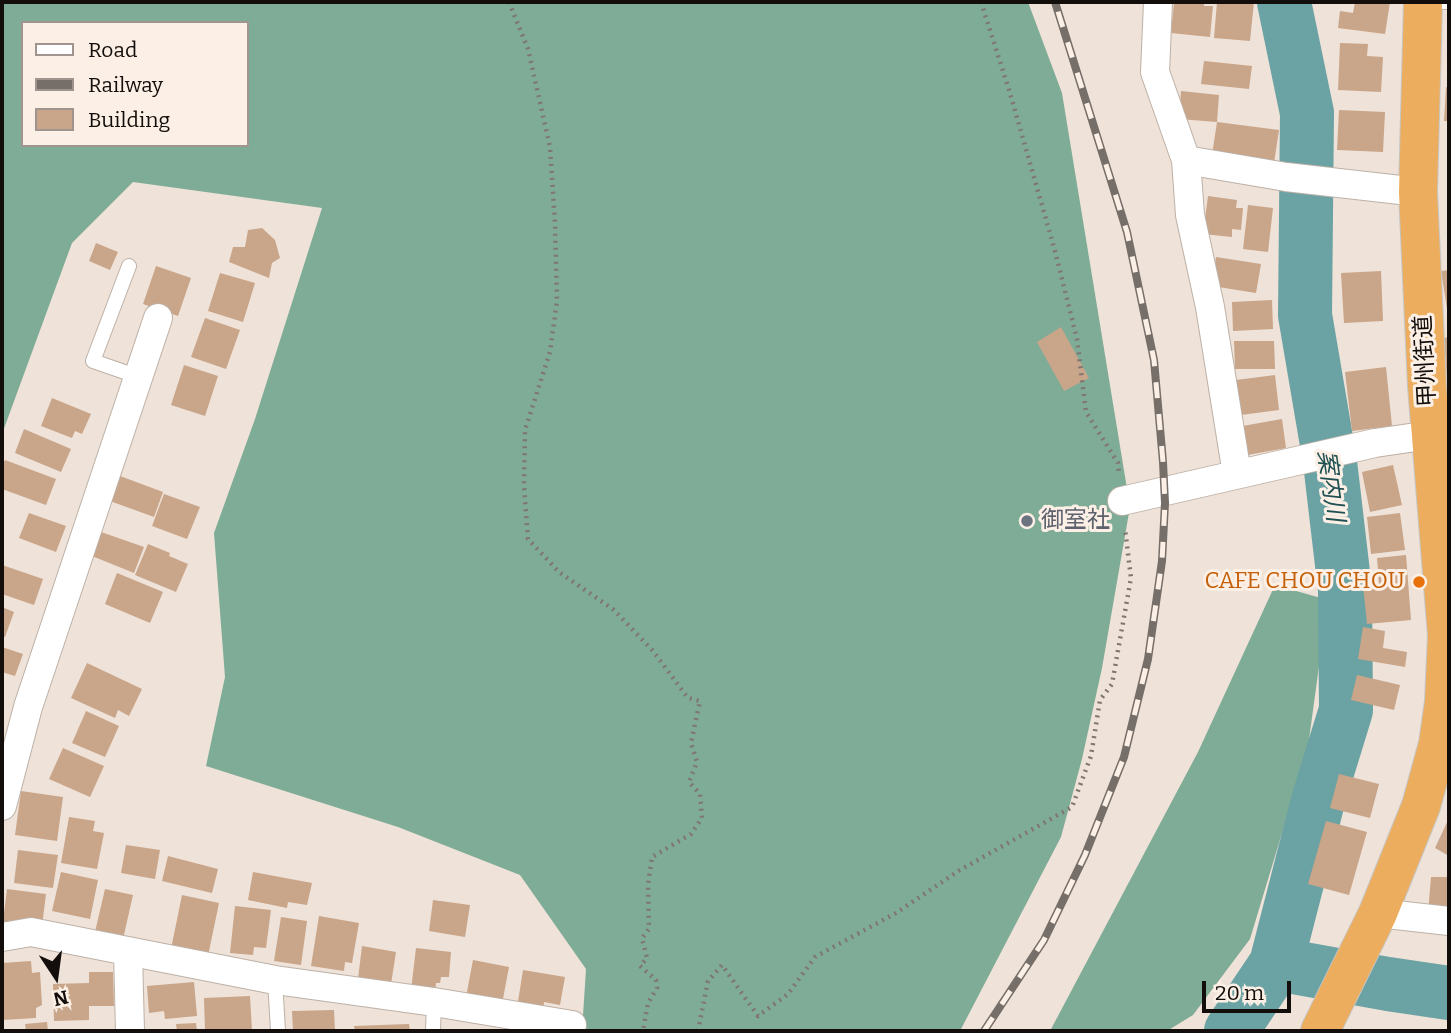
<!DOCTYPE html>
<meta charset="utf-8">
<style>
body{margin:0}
#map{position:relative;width:1451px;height:1033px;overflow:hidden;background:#efe2d8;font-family:Bitter,serif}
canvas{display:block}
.frame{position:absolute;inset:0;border:4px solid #130e0b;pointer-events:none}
.legend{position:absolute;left:21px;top:21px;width:228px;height:126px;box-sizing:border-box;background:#fcefe5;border:2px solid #9f958e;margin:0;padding:9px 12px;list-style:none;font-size:21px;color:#130e0b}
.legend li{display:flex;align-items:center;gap:14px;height:35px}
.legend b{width:35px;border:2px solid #9f958e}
.north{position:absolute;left:21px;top:942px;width:70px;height:70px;-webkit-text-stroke:5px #fcefe5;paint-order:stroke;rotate:167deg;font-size:19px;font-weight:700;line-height:28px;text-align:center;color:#130e0b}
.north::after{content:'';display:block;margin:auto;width:24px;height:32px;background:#130e0b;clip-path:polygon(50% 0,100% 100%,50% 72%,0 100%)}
.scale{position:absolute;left:1202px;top:981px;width:89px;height:32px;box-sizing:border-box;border:4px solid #130e0b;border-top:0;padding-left:9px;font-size:21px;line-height:24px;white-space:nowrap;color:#130e0b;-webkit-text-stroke:5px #fcefe5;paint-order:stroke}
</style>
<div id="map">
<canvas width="1451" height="1033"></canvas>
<div class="frame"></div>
<ul class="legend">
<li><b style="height:9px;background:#fff"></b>Road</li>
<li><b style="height:9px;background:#766e68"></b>Railway</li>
<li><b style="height:19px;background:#c9a589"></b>Building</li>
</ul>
<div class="north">N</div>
<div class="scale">20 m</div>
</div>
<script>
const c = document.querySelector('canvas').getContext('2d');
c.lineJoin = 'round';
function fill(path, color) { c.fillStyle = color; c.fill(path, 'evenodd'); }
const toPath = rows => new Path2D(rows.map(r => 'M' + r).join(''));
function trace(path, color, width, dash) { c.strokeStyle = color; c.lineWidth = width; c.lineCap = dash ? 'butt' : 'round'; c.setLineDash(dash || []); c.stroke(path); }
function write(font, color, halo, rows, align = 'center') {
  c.font = font + ' Bitter,"Noto Sans JP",serif'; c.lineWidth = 6; c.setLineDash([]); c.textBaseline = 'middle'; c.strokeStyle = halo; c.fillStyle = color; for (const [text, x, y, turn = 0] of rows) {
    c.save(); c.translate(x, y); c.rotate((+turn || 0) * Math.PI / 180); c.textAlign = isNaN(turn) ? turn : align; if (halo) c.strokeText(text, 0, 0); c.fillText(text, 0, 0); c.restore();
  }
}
fill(toPath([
 [2,2,1028,2,1062,93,1130,507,1102,668,1082,759,1061,837,960,1031,582,1031,586,969,520,875,398,827,206,766,225,677,214,533,255,419,322,208,133,182,72,243,2,434],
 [23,23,247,23,247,145,23,145],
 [1275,585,1328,600,1308,747,1250,939,1193,1015,1167,1031,1050,1031,1198,752]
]), '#7fac97');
trace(toPath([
 [1276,964,1388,984,1449,993],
 [1231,1031,1276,964,1318,801,1346,710,1345,590,1330,462,1305,315,1307,113,1284,2]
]), '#6ba2a3', 54);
fill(toPath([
 [1186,2,1204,2,1204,6,1213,6,1210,37,1171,33,1174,3,1185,4],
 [1217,2,1254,2,1250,41,1214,38],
 [1355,2,1390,2,1385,34,1338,28,1340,11,1353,13],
 [1340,43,1368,44,1367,56,1383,57,1381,92,1338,90],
 [1204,61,1252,66,1249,89,1201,84],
 [1446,87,1449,88,1449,121,1444,121],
 [1181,91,1219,95,1217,122,1179,119],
 [1339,110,1385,112,1383,152,1337,150],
 [1217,122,1279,130,1274,163,1212,155],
 [1208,196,1237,200,1236,208,1243,208,1241,230,1232,229,1232,237,1203,234],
 [1248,205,1273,208,1268,252,1243,249],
 [262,228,275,240,280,258,272,263,269,278,229,262,233,247,245,247,248,230],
 [96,243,118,252,110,270,89,261],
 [1216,257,1261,264,1256,293,1212,286],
 [156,266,191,278,178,316,143,304],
 [1449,270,1449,315,1448,315,1441,271],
 [1381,271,1383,321,1344,323,1341,273],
 [220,273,255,283,243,322,208,311],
 [1272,300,1273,329,1233,331,1232,302],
 [205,318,240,330,226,369,191,357],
 [1061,327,1089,378,1064,391,1037,342],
 [1449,337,1449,380,1447,381,1444,338],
 [1234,341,1274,341,1275,369,1235,369],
 [184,365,218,376,205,416,171,405],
 [1386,367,1392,426,1352,431,1345,372],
 [1275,375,1279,410,1241,415,1236,380],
 [52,398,91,414,82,434,75,431,72,438,41,426],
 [1282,419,1286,448,1242,456,1237,427],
 [24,429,71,449,61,472,15,453],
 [5,460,56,479,46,505,2,489,2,468],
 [1393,465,1402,505,1370,512,1362,472],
 [120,476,163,492,154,517,110,501],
 [164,494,200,507,187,539,152,526],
 [29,513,66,526,56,552,19,538],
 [1400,513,1405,550,1371,554,1367,517],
 [101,532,144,547,134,573,92,556],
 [148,544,170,553,169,556,188,564,176,592,135,575],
 [1406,555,1411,620,1367,624,1363,585,1379,583,1377,558],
 [2,565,43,579,34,605,2,594],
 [117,573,163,592,150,623,105,604],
 [2,607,14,612,5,637,2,636],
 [1363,627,1385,631,1383,648,1407,652,1405,667,1358,659],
 [2,647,23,654,15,676,2,672],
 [87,663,142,689,129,716,118,710,115,718,71,698],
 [1357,675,1400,685,1394,710,1351,700],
 [86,711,119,726,105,757,72,743],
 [63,748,104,766,90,797,49,779],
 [1339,774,1379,784,1370,818,1330,808],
 [21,791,63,797,57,841,15,835],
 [69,817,95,821,93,831,104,833,97,869,61,863],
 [1449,818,1449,856,1435,848],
 [1326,821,1367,832,1349,895,1308,884],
 [126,845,160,850,155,879,121,873],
 [18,850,58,855,53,888,14,883],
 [168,856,218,869,212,893,162,881],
 [61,872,98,880,90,919,52,911],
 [253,872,312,883,307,905,288,902,287,908,248,900],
 [1431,877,1449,877,1449,913,1428,913],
 [7,889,46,894,42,926,3,921],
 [105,889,133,895,123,939,95,932],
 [182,895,219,903,208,956,171,949],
 [433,900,470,905,465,937,429,931],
 [235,906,271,910,266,948,254,947,253,955,230,953],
 [319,916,359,923,352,963,345,962,344,971,311,966],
 [281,917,307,921,301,965,274,961],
 [362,946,396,952,391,984,358,979],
 [416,948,451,952,449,977,441,977,440,983,436,983,435,993,411,990],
 [473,960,509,967,502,1004,466,997],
 [31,961,32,973,40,972,42,1005,36,1008,36,1018,2,1020,2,963],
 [523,970,565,977,560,1005,544,1002,543,1011,517,1008],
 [89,972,113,972,114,1006,89,1006,89,1020,54,1021,53,984,89,983],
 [194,982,197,1016,165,1019,164,1011,149,1013,147,986],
 [250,996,252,1031,205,1031,204,998],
 [334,1010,335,1031,293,1031,292,1011],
 [47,1022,48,1031,26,1031,25,1024],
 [196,1023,197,1031,177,1031,176,1024],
 [409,1024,410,1031,355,1031,354,1026]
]), '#c9a589');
const service = toPath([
 [1444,2,1449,2],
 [129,266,93,361,139,377],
 [275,980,278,1031],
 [433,1031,434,1002]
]);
const minor = toPath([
 [1158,2,1155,72,1186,160,1286,177,1418,192],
 [1186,160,1190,215,1210,307,1237,474],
 [1122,501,1375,443,1430,435],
 [2,806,28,707,158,318],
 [1378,913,1449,921],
 [2,937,31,932,275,980,434,1002,572,1025],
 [128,952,130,1031]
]);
const trunk = toPath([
 [1320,1031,1378,913,1421,806,1438,744,1444,702,1447,635,1427,386,1418,192,1423,2]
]);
trace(service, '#bdb1a7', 16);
trace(minor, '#bdb1a7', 30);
trace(trunk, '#c6c5c4', 40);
trace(toPath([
 [509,2,528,49,550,147,555,223,557,301,550,352,525,430,524,486,528,539,559,572,614,610,653,651,688,698,700,701,691,743,697,762,689,782,700,794,702,818,691,834,652,857,648,885,649,929,642,938,647,958,640,966,656,980,657,988,648,1003,643,1031],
 [981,2,1010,93,1055,251,1077,339,1086,412,1118,463,1119,475],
 [1068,516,1097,508],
 [698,1031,708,981,722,965,758,1016,788,994,815,957,896,913,960,870,1072,807,1091,756,1100,700,1112,684,1131,578,1125,529]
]), '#7f7670', 4.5, [2, 5]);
trace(service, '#fff', 14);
trace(minor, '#fff', 28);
trace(trunk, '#ecae5e', 38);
const rail = toPath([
 [984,1031,1044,940,1085,855,1124,757,1148,659,1162,561,1165,503,1163,462,1154,360,1127,232,1055,2]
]);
trace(rail, '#766e68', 8);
trace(rail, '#fcefe5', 5, [16]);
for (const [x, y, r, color] of [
 [1027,521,7,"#6b7280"],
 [1419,582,7,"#e8710a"]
]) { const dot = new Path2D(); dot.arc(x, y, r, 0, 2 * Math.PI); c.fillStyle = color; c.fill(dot); trace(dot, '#fcefe5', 2.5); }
write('23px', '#130e0b', '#fcefe5', [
 ["甲州街道",1426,361,-93]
]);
write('23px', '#5b616d', '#fcefe5', [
 ["御室社",1041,521]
], 'left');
write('23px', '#c56008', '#fcefe5', [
 ["CAFE CHOU CHOU",1405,582]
], 'right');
write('italic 24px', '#1f5052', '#fcefe5', [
 ["案内川",1330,486,82]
]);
</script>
